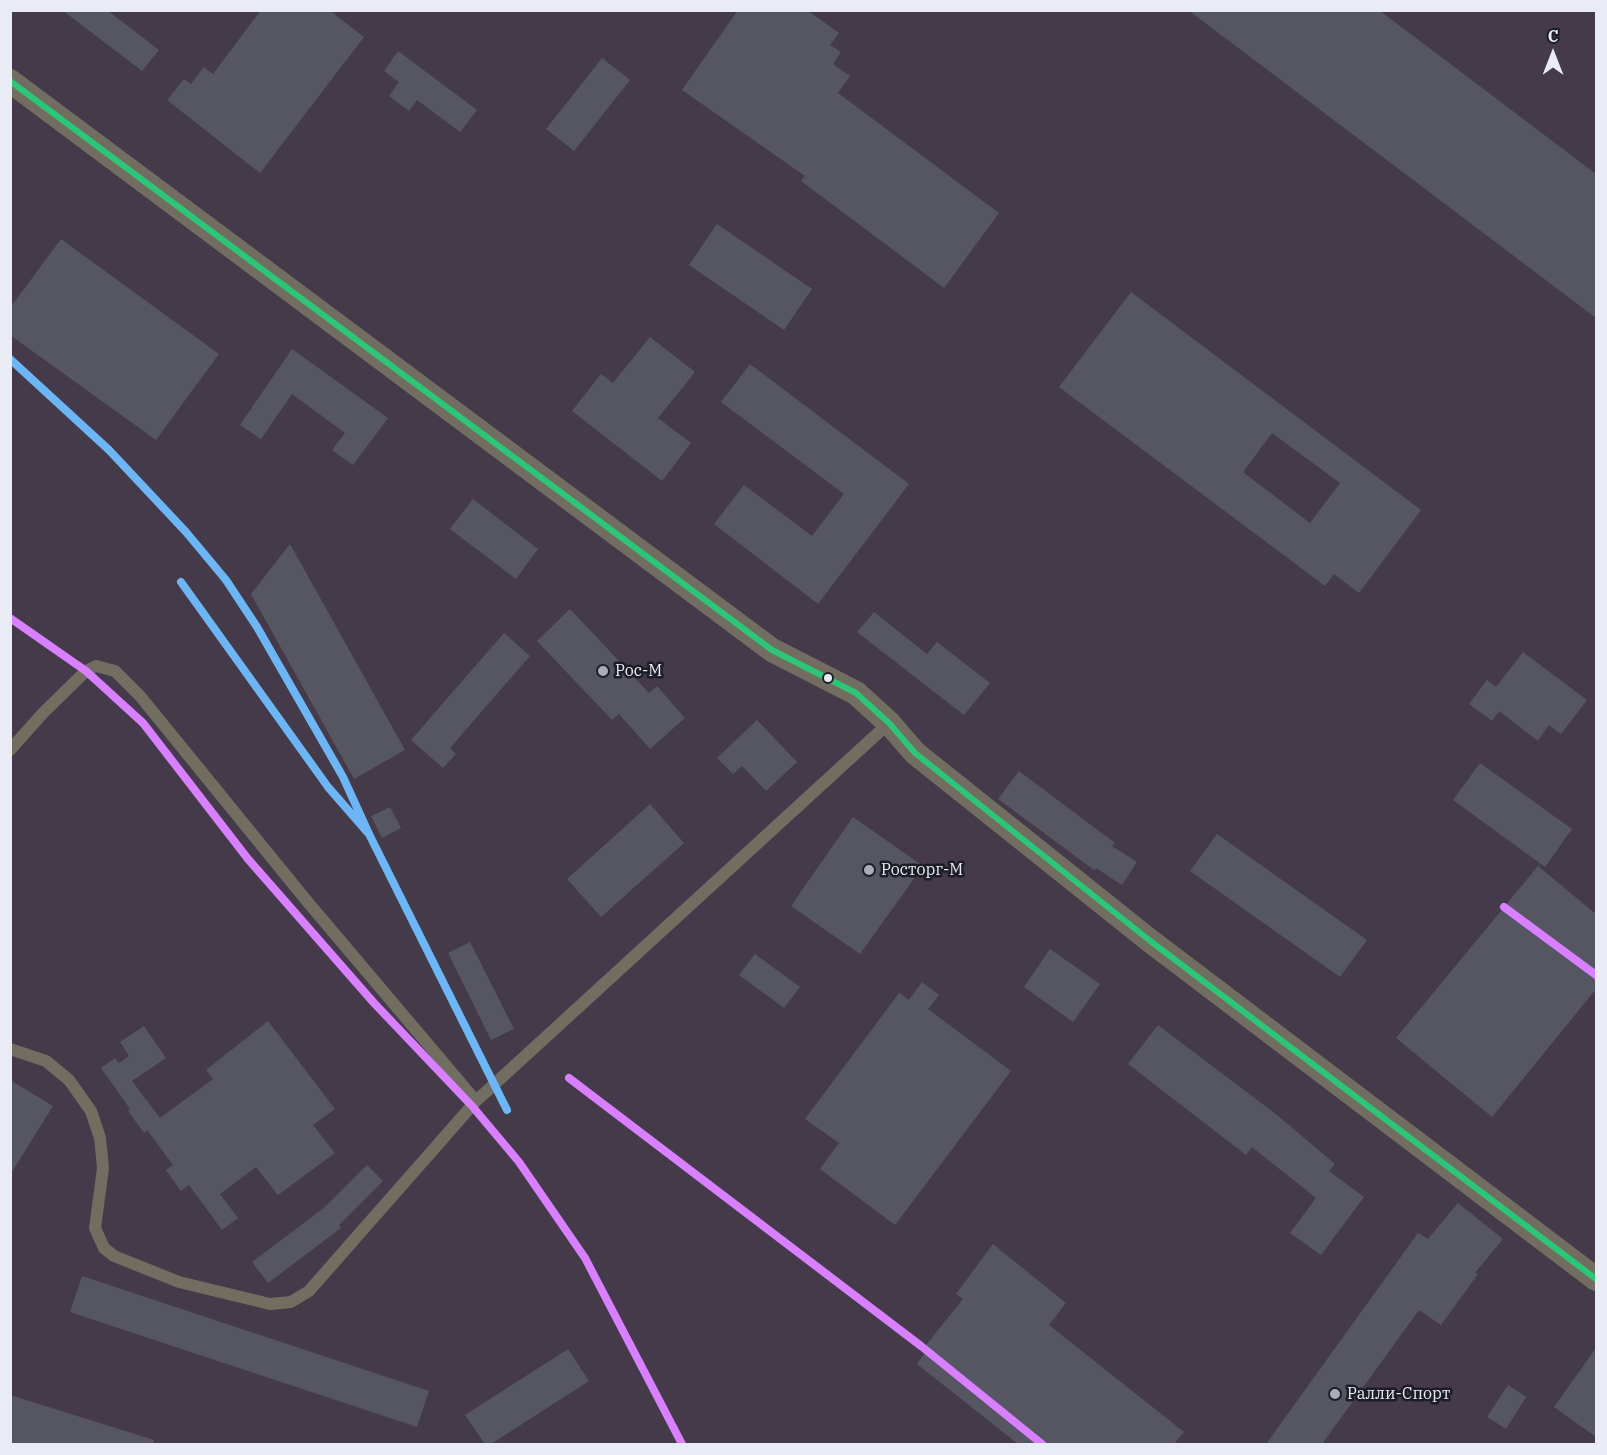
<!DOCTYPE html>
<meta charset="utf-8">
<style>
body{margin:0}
#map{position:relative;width:1607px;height:1455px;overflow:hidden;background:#383941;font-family:"IBM Plex Serif",serif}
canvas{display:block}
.frame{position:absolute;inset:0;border:12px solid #e9ebf5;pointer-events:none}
.north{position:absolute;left:1523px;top:24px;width:60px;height:60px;-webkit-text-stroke:4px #1d1e25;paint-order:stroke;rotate:0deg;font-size:16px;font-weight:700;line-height:24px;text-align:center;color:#e9ebf5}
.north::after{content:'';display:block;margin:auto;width:21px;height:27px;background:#e9ebf5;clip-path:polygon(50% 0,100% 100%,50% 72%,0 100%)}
</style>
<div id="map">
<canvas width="1607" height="1455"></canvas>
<div class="frame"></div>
<div class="north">С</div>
</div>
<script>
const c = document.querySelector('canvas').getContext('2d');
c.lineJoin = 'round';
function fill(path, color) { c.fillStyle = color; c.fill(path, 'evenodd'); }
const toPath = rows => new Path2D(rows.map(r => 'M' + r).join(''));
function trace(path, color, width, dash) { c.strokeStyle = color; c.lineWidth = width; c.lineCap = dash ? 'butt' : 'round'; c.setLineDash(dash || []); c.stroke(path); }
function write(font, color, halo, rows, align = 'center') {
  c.font = font + ' "IBM Plex Serif",serif'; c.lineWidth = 5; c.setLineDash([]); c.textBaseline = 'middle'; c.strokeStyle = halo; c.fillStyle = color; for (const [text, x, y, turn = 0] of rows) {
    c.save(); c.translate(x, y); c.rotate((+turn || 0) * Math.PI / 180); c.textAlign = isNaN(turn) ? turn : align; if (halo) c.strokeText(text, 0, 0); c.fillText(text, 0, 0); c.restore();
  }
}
fill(toPath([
 [10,11,1596,11,1596,1444,11,1444]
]), '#443a49');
fill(toPath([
 [62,10,107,10,159,50,142,71],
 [261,10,329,10,364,37,260,173,167,100,184,79,191,84,204,67,213,74],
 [738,10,807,10,839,33,830,45,841,52,833,64,850,76,838,93,999,213,944,288,801,181,805,176,682,90],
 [1188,10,1379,10,1596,174,1596,318],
 [398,51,477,110,460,132,417,100,409,111,389,96,399,82,384,71],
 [602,58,630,80,574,151,546,129],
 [717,224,812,289,784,330,689,265],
 [61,239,219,354,156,440,10,335,10,308],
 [1131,292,1421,510,1359,593,1334,574,1325,586,1059,387],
 [1272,433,1340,483,1310,523,1243,472],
 [650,337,695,372,658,418,691,443,662,481,572,411,601,374,613,383],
 [292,349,388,418,353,465,332,450,345,433,292,394,261,439,240,425],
 [750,364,909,484,818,604,714,524,744,485,812,536,844,494,721,402],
 [473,499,538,549,516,579,450,529],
 [290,544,405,750,354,779,251,594],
 [570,609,649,693,657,686,685,718,650,749,619,714,612,720,537,641],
 [874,612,927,654,937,642,990,683,964,715,857,632],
 [504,633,530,656,450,748,456,754,443,768,411,740],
 [1523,652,1587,700,1561,734,1549,725,1538,741,1499,711,1492,721,1469,704,1487,680,1496,687],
 [757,720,797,762,766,791,742,766,733,774,717,758],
 [1480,763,1572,829,1545,867,1453,800],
 [1019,771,1115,843,1112,846,1137,862,1122,885,1096,868,1094,870,998,799],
 [650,804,684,843,601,917,567,879],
 [390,807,401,828,382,838,371,816],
 [853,817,923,866,860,954,791,906],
 [1217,834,1367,940,1340,977,1190,871],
 [1538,866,1596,914,1596,989,1492,1117,1396,1038],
 [470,942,514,1029,491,1040,448,953],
 [1050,949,1100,984,1073,1022,1024,987],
 [755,954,800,987,784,1008,739,975],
 [922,982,939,995,928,1009,1011,1071,895,1225,820,1169,839,1143,805,1119,899,993,909,1000],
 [268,1021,335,1109,313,1125,335,1153,278,1195,256,1167,220,1194,238,1218,222,1230,189,1185,181,1191,166,1170,173,1165,147,1130,144,1133,128,1111,130,1109,101,1068,115,1058,119,1063,129,1056,120,1042,144,1026,166,1058,132,1081,160,1118,213,1079,206,1070],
 [1158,1025,1277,1115,1335,1164,1329,1171,1364,1197,1321,1255,1290,1233,1316,1198,1252,1147,1246,1155,1128,1064],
 [10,1080,53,1106,10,1175],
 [367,1165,383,1181,339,1225,341,1228,268,1283,252,1262,325,1207],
 [1458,1203,1503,1239,1475,1273,1478,1274,1441,1325,1419,1310,1322,1444,1266,1444,1418,1233,1428,1239],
 [993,1244,1066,1303,1049,1325,1184,1432,1174,1444,1018,1444,917,1364,925,1353,922,1350,963,1299,956,1294],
 [82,1276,429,1391,417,1427,70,1312],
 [1596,1348,1596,1437,1554,1407],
 [568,1349,589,1381,491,1444,485,1444,465,1415],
 [1508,1385,1526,1397,1506,1429,1487,1417],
 [10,1395,154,1440,154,1444,10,1444]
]), '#565663');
trace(toPath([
 [10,750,43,713,86,671,96,666,115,671,140,696,306,900,476,1101,889,723],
 [10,1049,46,1061,69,1080,91,1111,100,1138,103,1168,95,1228,104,1248,114,1256,179,1282,270,1304,291,1302,309,1291,476,1101]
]), '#716d61', 12);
trace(toPath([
 [10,81,772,650,856,693,889,723,915,753,1149,940,1596,1279]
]), '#716d61', 24);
trace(toPath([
 [10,81,772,650,856,693,889,723,915,753,1149,940,1596,1279]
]), '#2dc577', 6);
trace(toPath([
 [10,618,86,671,143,723,248,859,374,1003,472,1106,519,1162,585,1258,682,1444],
 [1504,907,1596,975],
 [569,1078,921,1346,1042,1444]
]), '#d880ff', 8);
trace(toPath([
 [10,359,109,450,186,532,226,580,257,627,343,777,369,834,328,787,181,582],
 [369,834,507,1110]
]), '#6db6f5', 8);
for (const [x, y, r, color] of [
 [603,671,6,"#abadb6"],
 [828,678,5,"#e9ebf5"],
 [869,870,6,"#abadb6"],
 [1335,1394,6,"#abadb6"]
]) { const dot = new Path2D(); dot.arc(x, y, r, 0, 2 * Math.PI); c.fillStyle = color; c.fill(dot); trace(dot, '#1d1e25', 2); }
write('16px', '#e9ebf5', '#1d1e25', [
 ["Рос-М",615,671],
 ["Росторг-М",881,870],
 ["Ралли-Спорт",1347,1394]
], 'left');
</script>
